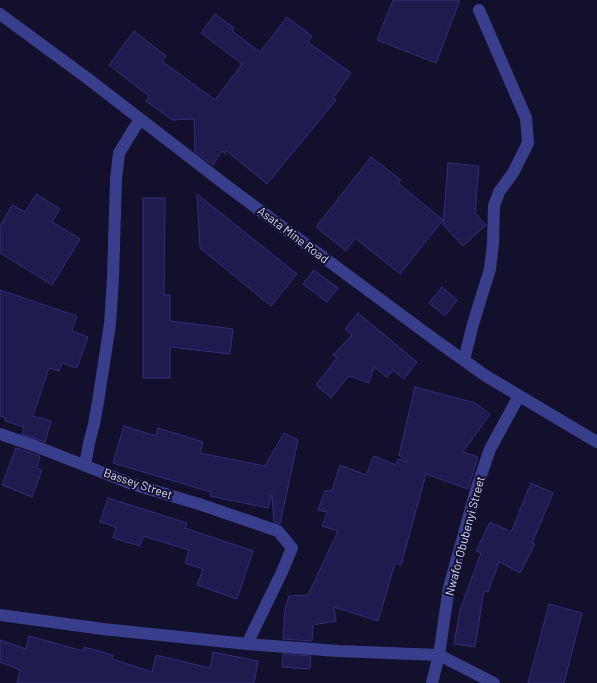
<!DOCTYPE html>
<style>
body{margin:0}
canvas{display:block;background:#12102c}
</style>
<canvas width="597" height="683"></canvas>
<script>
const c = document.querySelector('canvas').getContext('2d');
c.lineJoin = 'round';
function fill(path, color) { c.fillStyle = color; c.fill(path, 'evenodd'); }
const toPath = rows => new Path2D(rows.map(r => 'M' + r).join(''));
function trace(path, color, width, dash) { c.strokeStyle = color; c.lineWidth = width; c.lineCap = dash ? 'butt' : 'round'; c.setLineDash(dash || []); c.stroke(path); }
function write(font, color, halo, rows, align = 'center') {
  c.font = font + ' Barlow,sans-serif'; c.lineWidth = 4; c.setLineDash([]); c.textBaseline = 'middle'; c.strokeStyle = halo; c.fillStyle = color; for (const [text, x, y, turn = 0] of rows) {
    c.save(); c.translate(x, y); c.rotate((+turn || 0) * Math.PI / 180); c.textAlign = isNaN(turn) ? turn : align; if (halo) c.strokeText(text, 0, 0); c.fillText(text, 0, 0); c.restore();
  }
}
const building = toPath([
 [393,0,460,0,436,63,377,40,393,0],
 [215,14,234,28,232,31,260,52,287,17,312,36,308,42,351,73,333,98,336,100,267,184,227,151,225,154,222,151,213,165,195,152,194,119,172,120,146,101,149,96,109,65,134,31,166,56,162,61,215,100,242,64,201,33,215,14],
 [371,157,401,180,398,183,443,220,400,274,355,238,346,251,316,227,371,157],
 [448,163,479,166,475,213,486,225,463,246,443,225,448,163],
 [36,194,60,209,52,222,80,239,52,285,0,253,0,226,12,205,25,212,36,194],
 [197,194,297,274,271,306,200,248,197,194],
 [143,198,165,198,164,295,170,295,170,321,233,329,230,354,170,347,170,378,143,378,143,198],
 [314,270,338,288,327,302,303,284,314,270],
 [442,287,457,300,445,316,429,303,442,287],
 [0,290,77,316,72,331,88,337,77,368,62,363,59,371,49,368,33,416,51,421,45,442,22,434,24,427,5,421,6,418,0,416,0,290],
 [358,313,417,362,404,379,393,370,387,377,374,367,369,383,349,376,331,398,316,385,337,358,333,355,352,335,345,329,358,313],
 [415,387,475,403,490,414,463,452,478,457,468,489,426,474,401,565,395,563,378,621,334,607,336,621,313,625,312,641,283,639,285,609,289,596,308,595,338,531,322,526,327,512,318,510,325,491,332,490,340,465,366,475,374,456,396,465,398,459,408,462,399,455,415,387],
 [124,426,156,436,158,428,203,442,200,453,265,466,284,433,298,440,280,524,274,522,272,495,268,508,210,496,211,492,113,463,124,426],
 [16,448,40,456,37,468,42,470,32,497,2,485,16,448],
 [531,483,553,493,532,543,535,544,520,573,499,562,488,592,484,591,475,647,454,644,460,610,481,553,476,551,490,522,511,532,531,483],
 [108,498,187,523,185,528,253,551,237,599,197,585,203,569,185,563,189,550,143,536,140,546,113,538,116,527,100,522,108,498],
 [549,604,582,613,564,683,528,683,549,604],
 [29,636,83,651,84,647,113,655,112,659,152,672,156,655,210,668,213,652,258,661,254,683,17,683,20,670,0,662,0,640,26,649,29,636],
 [283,654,311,656,310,669,282,667,283,654]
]);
fill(building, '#201b4e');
trace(building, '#342c7a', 1);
trace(toPath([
 [0,14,87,78,231,189,438,342,486,376,597,442],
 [464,360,473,324,490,269,493,243,494,206,499,192,513,173,528,143,526,118,479,10],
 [0,434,35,446,132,484,199,504,278,531,292,548,281,574,247,644],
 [85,465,89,443,94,424,98,402,110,324,113,278,116,179,119,153,140,119],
 [0,615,103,629,247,644,338,651,439,655,494,683],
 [432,683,439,655,449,587,477,487,490,449,519,396]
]), '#393e8c', 12);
write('12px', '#dbdbff', '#12102c', [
 ["Asata Mine Road",293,235,37],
 ["Bassey Street",138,484,19],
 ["Nwafor Obubenyi Street",465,536,-75]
]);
</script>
